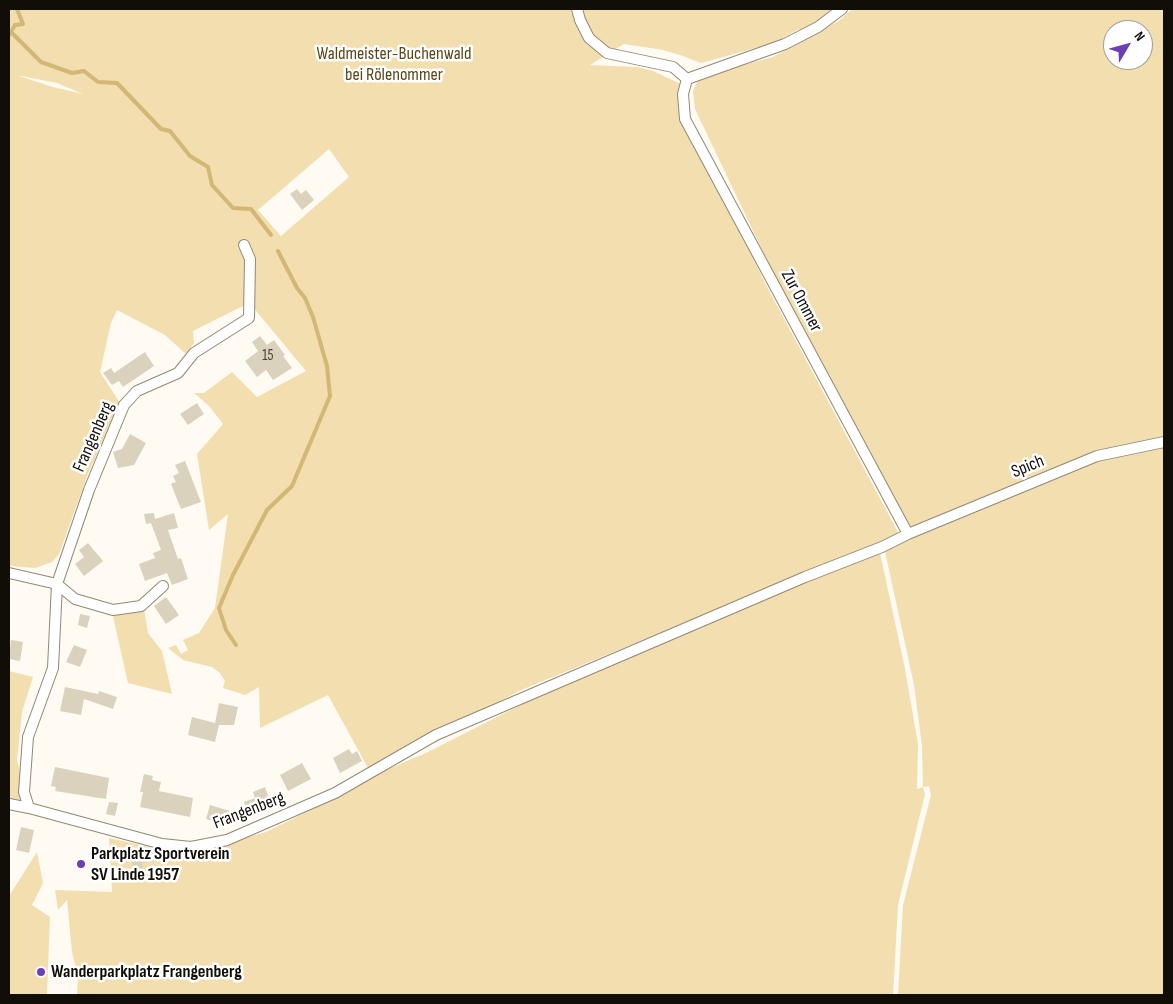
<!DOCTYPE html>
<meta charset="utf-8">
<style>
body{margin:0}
#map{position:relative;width:1173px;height:1004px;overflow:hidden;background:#fffbf2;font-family:"Sofia Sans Condensed",sans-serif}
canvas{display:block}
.frame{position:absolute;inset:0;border:10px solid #110e07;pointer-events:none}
.north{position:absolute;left:1103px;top:20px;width:50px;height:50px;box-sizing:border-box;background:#fff;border:1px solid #a09f9c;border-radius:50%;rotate:53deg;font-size:14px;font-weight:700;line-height:20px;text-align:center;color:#110e07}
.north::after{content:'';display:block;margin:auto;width:18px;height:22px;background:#6d3eb5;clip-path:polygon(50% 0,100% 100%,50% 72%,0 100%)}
</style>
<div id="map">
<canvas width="1173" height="1004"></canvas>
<div class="frame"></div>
<div class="north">N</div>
</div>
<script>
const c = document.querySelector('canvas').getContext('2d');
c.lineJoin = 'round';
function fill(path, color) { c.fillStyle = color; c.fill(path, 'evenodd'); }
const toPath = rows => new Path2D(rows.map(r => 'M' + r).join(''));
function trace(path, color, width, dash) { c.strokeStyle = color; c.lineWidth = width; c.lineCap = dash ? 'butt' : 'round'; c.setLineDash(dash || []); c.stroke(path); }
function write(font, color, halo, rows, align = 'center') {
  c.font = font + ' "Sofia Sans Condensed",sans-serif'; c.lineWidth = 5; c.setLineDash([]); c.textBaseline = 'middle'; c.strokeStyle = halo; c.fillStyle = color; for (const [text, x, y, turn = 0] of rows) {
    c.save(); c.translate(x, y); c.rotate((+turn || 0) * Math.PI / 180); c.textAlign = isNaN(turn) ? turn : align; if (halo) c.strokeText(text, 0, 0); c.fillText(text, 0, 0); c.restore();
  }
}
fill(toPath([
 [9,9,831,9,823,21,802,34,799,29,774,43,701,63,680,55,663,50,624,44,590,65,637,67,653,71,681,84,684,113,766,285,899,534,519,691,421,744,368,768,328,695,260,728,259,687,245,695,223,688,225,681,220,673,212,667,183,660,168,648,176,645,181,654,188,650,183,640,199,633,215,608,228,514,209,530,197,454,223,424,209,406,194,393,204,393,232,372,257,397,306,371,252,306,247,304,193,331,194,343,186,354,165,335,117,310,111,323,100,372,120,403,88,474,59,554,52,562,35,568,9,566],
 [16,75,57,83,83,94,53,87],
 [329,149,349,177,281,236,258,210],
 [852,9,1164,9,1164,440,1111,452,908,531,776,279,695,109,694,101,693,91,696,84,702,76,773,57,826,28,840,20],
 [1113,30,1143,30,1143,60,1113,60],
 [1164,446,1164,995,898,995,903,905,931,795,929,786,923,787,925,794,898,905,893,995,77,995,78,976,72,952,67,900,58,910,55,890,112,892,109,838,187,855,266,832,341,795,372,776,426,753,564,683,879,548,905,669,918,744,917,789,923,787,922,746,914,685,884,547,1080,467,1106,458],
 [144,609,148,633,162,651,172,694,128,683,112,612],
 [9,671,33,677,22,712,17,760,25,790,18,803,9,801],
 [37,852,43,883,32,905,50,917,47,994,48,995,9,995,9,896]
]), '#f2deaf');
trace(toPath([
 [11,32,41,62,72,73,84,71,98,82,117,83,161,129,170,131,190,156,208,167,212,185,233,208,251,209,271,235],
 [9,35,15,25,23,24,17,9],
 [236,645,226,630,219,608,233,575,267,510,292,486,330,396,327,366,313,317,305,298,297,288,278,251]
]), '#d3b774', 4);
fill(toPath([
 [297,189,301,194,306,190,314,200,302,210,290,194],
 [260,336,267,345,274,340,285,355,283,356,292,368,273,380,266,370,257,377,245,361,258,351,252,342],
 [145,352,154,366,123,387,119,381,112,385,103,373,111,368,114,373],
 [197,403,204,414,188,425,180,414],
 [130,434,146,443,134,465,118,468,113,452,122,449],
 [185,461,201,502,181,509,171,484,176,482,173,476,179,473,175,465],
 [154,513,155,519,174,513,178,528,168,530,178,559,181,558,188,579,172,585,167,573,145,581,139,564,155,558,153,553,161,550,151,523,146,524,144,514],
 [88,543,103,561,84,576,75,564,84,557,79,550],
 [166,597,179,615,166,624,154,606],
 [80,614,90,616,87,628,78,625],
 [11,640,23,642,20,661,9,659],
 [74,645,87,650,80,667,66,662],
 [65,687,98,694,99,691,117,697,113,709,84,699,81,715,60,711],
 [219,703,238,707,234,725,219,725,215,742,188,735,192,717,215,723],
 [349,749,352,754,357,751,362,761,340,773,333,758],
 [302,763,311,779,288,791,280,775],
 [55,767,109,778,106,799,55,791,56,787,51,786],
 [144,774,153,776,152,780,161,782,159,791,193,798,190,817,140,807,143,792,140,792],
 [265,787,271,804,263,807,264,811,249,817,244,802,255,798,253,792],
 [109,802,118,803,115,816,106,814],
 [210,805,230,811,226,825,206,819],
 [21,827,34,830,29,853,16,850],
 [159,851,160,860,142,863,143,877,134,878,131,854]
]), '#dbd2bd');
const minor = toPath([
 [577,9,580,20,589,38,607,53,673,67,687,79],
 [687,79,683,94,685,119,908,534],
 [687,79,785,44,818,27,842,9],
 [9,573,57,584,75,599,113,610,141,606,163,586],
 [9,804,29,808,162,844,191,847,227,840,335,793,436,735,805,577,882,547,908,534,1097,456,1164,442],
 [29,808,24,792,28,737,53,668,57,584,89,490,124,405,137,391,178,373,194,353,249,318,250,259,244,245]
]);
trace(minor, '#918975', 12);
trace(minor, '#fff', 10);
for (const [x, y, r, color] of [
 [81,864,5,"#6d3eb5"],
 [41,972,5,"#6d3eb5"]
]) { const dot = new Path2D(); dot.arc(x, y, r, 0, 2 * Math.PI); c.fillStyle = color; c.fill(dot); trace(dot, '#fff', 2); }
write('15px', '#443f34', null, [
 ["15",268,356]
]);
write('18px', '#5a4713', '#fff', [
 ["Waldmeister-Buchenwald",394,54],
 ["bei Rölenommer",394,75]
]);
write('18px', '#110e07', '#fff', [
 ["Zur Ommer",801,301,62],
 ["Frangenberg",94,437,-66],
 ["Spich",1028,467,-22],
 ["Frangenberg",249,811,-21]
]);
write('bold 18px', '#110e07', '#fff', [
 ["Parkplatz Sportverein",91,854],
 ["SV Linde 1957",91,875],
 ["Wanderparkplatz Frangenberg",51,972]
], 'left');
</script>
